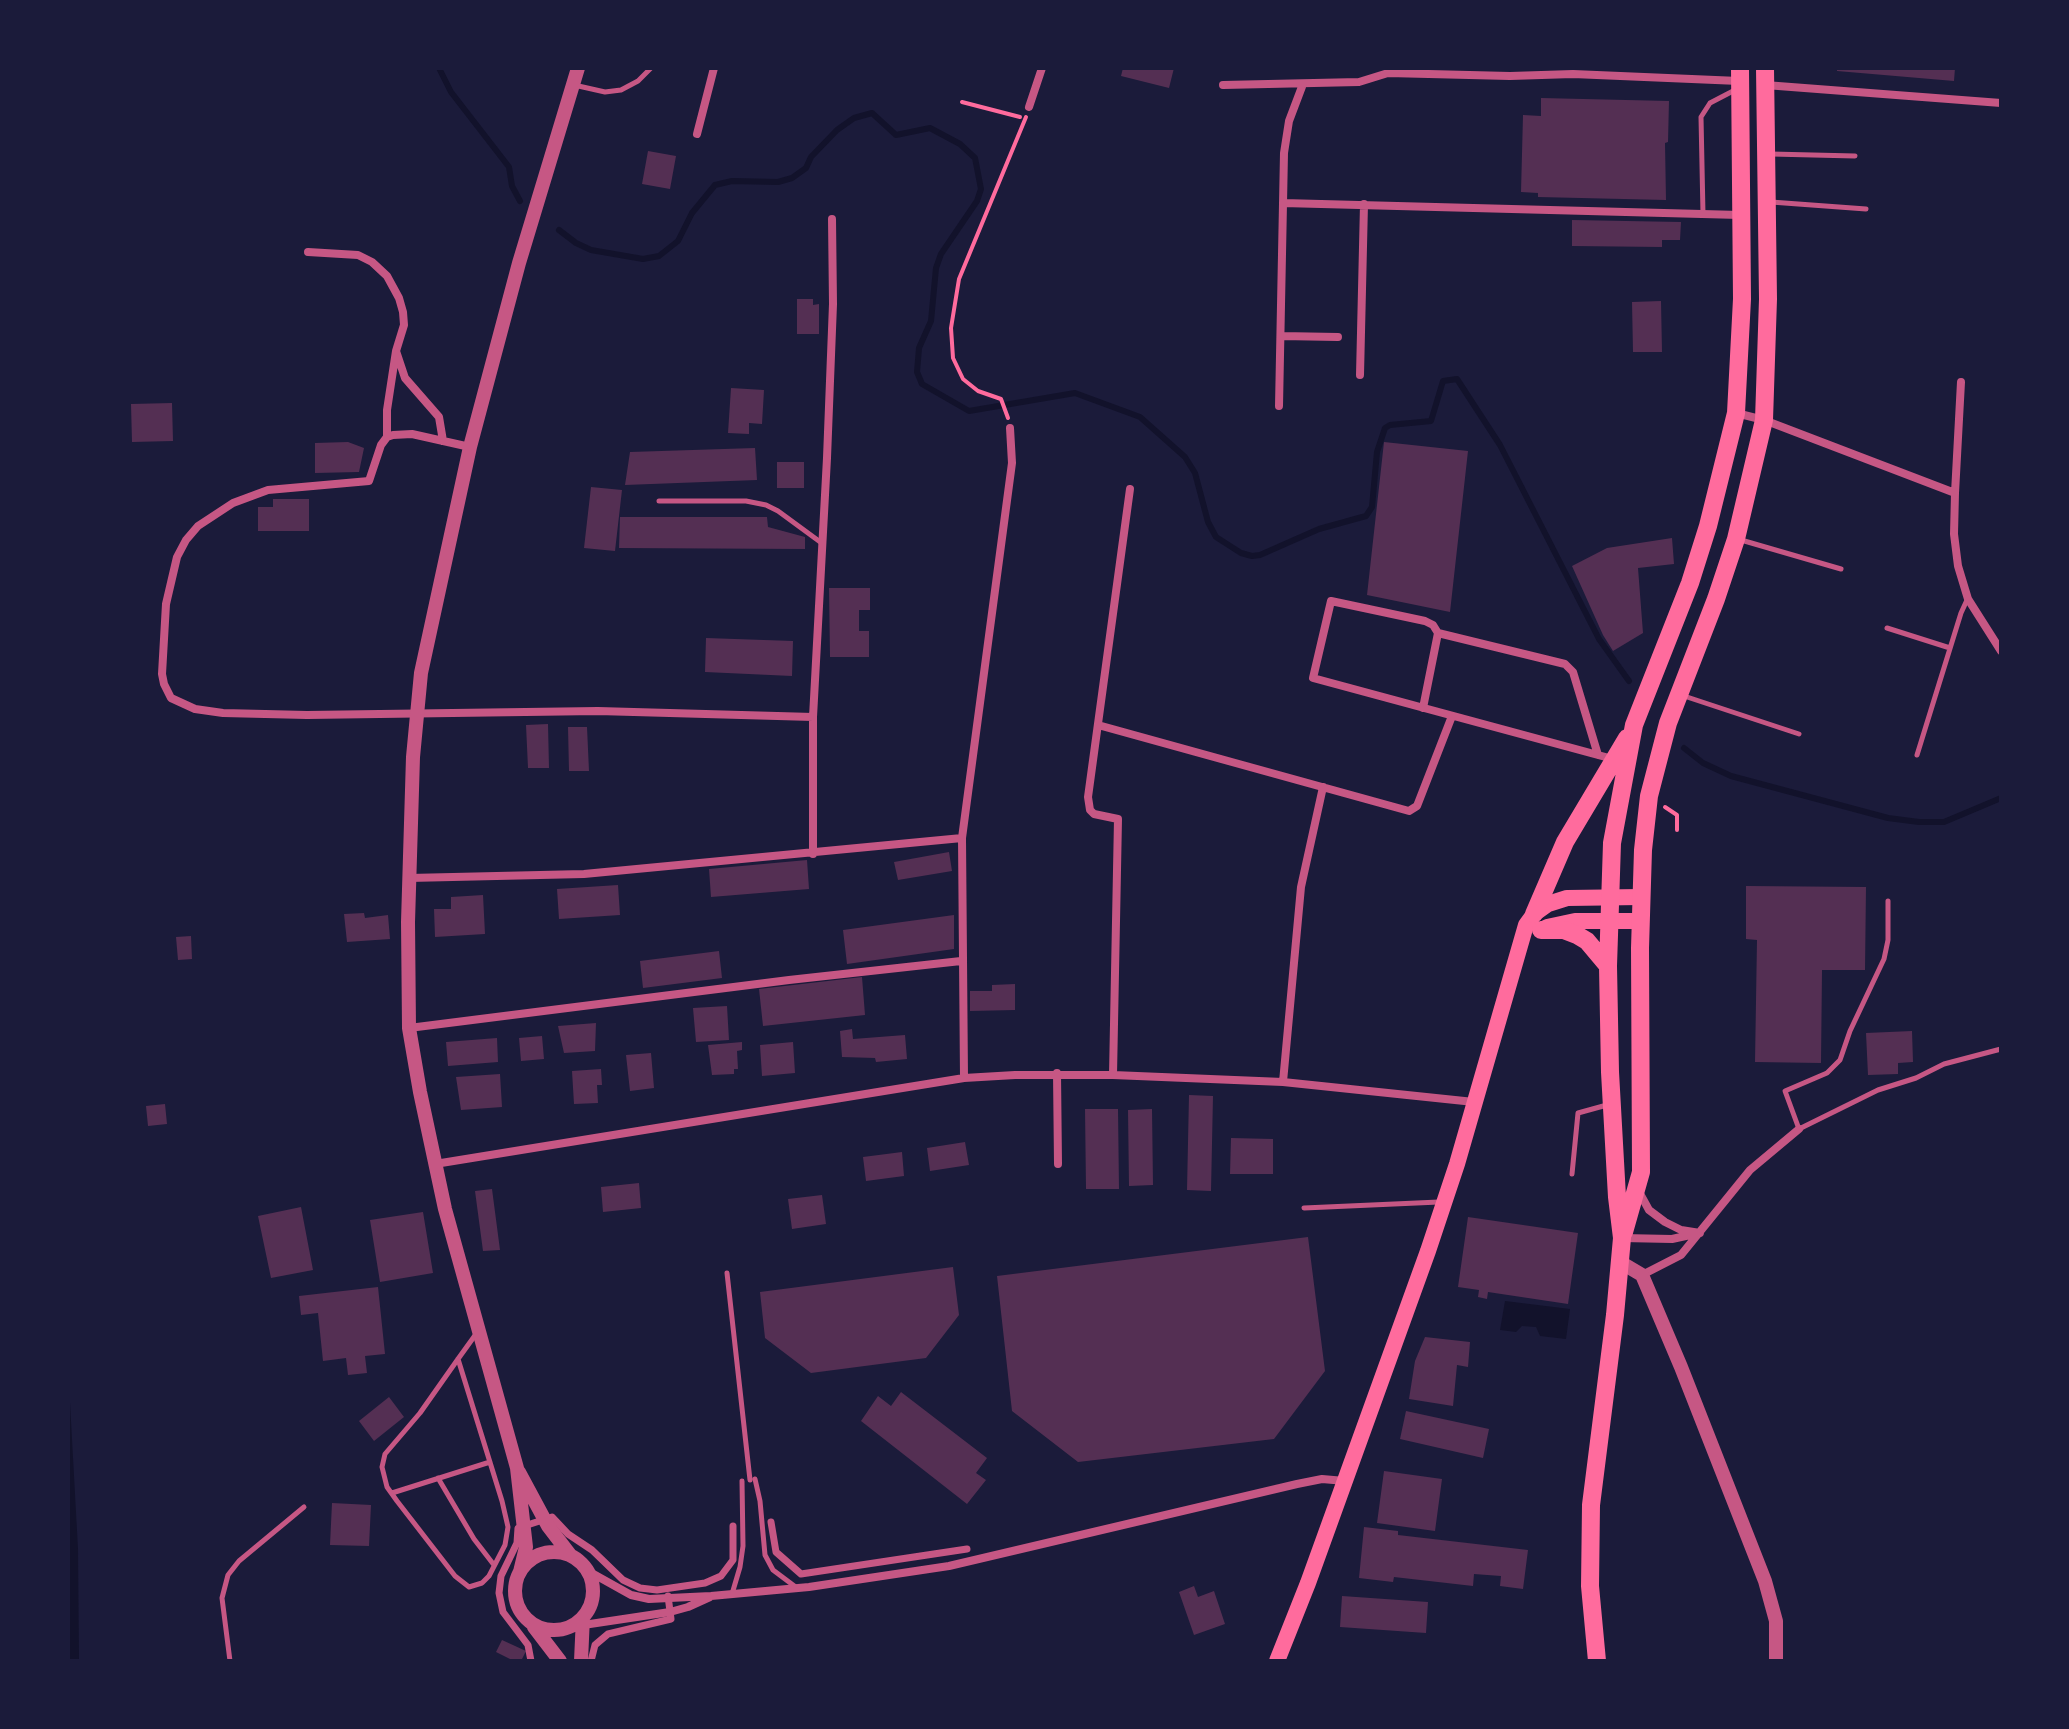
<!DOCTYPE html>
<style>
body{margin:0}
#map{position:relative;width:2069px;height:1729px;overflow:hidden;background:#1b1b3a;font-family:"DejaVu Sans",sans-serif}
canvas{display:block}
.frame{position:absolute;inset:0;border:70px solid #1b1b3a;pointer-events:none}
</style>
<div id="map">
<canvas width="2069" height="1729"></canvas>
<div class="frame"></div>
</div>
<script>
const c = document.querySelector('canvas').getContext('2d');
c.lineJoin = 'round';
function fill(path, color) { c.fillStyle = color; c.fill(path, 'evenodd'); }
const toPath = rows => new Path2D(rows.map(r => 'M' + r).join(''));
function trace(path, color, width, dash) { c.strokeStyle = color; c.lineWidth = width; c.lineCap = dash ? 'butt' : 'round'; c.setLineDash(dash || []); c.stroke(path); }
fill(toPath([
 [1505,1301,1570,1309,1566,1339,1540,1336,1536,1327,1522,1326,1516,1332,1500,1330],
 [68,1366,78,1549,79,1661,68,1661]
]), '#12122b');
trace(toPath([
 [439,68,451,92,509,167,512,186,520,201],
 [559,230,576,243,591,250,643,259,659,256,678,241,692,213,715,185,732,181,778,182,792,178,806,168,811,157,837,130,854,118,872,113,896,135,930,128,960,144,975,158,981,189,977,201,941,254,936,268,931,321,919,348,917,372,922,384,969,411,1075,393,1140,417,1185,457,1195,473,1208,522,1216,537,1241,553,1252,556,1260,555,1319,529,1366,516,1372,507,1377,452,1385,428,1390,425,1431,421,1443,381,1457,379,1500,445,1599,639,1629,681],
 [1684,748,1703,763,1731,776,1888,818,1919,822,1944,822,2001,798]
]), '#12122b', 6);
fill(toPath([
 [1123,68,1174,68,1169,88,1121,76],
 [1837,68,1955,68,1954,81,1837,71],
 [1541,98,1669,101,1668,142,1665,143,1666,200,1538,197,1538,193,1521,192,1523,115,1541,116],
 [648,151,676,156,670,189,642,184],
 [1572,220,1681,222,1680,240,1662,240,1662,247,1572,246],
 [797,299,813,299,813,305,819,304,819,334,797,334],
 [1661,301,1662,352,1633,352,1632,302],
 [731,388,764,390,762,424,749,423,749,434,728,433],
 [172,403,173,441,132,442,131,404],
 [348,442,364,448,359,472,315,473,315,443],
 [1384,442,1468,451,1450,612,1367,595],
 [755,448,757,480,625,485,630,452],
 [777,462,804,462,804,488,777,488],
 [591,487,622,490,615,551,584,548],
 [273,499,309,499,309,531,258,531,258,507,273,507],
 [620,517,767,517,768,527,805,537,805,549,619,548],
 [1672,538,1674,564,1638,568,1643,633,1613,651,1603,635,1572,566,1607,548],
 [829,588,870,588,870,610,859,610,859,631,869,631,869,657,830,657],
 [706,638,793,641,792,676,705,672],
 [548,724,549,768,528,768,526,725],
 [568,727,587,727,589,771,569,771],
 [949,852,952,871,898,880,894,862],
 [807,860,809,889,711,897,709,869],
 [618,885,620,915,559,919,557,889],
 [1746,886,1866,887,1865,970,1822,970,1821,1063,1755,1062,1757,940,1746,939],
 [483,895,485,934,435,937,434,909,451,909,451,897],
 [364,913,365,918,388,915,390,939,347,942,344,914],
 [954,915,954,949,847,964,843,930],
 [191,936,192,959,178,960,176,937],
 [719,951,722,978,643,988,640,961],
 [862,977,865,1015,763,1026,759,989],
 [1015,984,1015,1010,970,1011,970,991,992,991,992,985],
 [727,1006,729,1040,696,1042,693,1008],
 [596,1023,595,1051,564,1053,558,1026],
 [852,1029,853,1039,905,1035,907,1059,876,1062,875,1058,842,1057,840,1031],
 [1912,1031,1913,1062,1898,1063,1898,1074,1868,1075,1866,1033],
 [542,1036,544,1059,521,1061,519,1038],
 [497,1038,498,1062,448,1066,446,1042],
 [742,1042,742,1050,737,1051,738,1069,734,1069,734,1074,712,1075,708,1045],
 [793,1042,795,1073,762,1076,760,1045],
 [651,1053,654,1088,630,1091,626,1055],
 [601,1069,602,1085,597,1085,598,1103,574,1104,572,1071],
 [500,1074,502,1107,461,1110,456,1077],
 [1189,1095,1213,1096,1211,1191,1187,1190],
 [165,1104,167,1124,148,1126,146,1106],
 [1085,1109,1118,1109,1119,1189,1086,1189],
 [1152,1109,1153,1185,1129,1186,1128,1110],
 [1231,1138,1273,1139,1273,1174,1230,1174],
 [965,1142,969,1165,930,1171,927,1148],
 [902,1152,904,1176,866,1181,863,1157],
 [639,1183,641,1208,603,1212,601,1187],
 [492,1189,500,1250,483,1251,475,1191],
 [822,1195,826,1224,792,1229,788,1199],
 [301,1207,313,1270,271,1278,258,1216],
 [423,1212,433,1273,380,1282,370,1220],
 [1468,1217,1578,1233,1568,1304,1488,1292,1487,1299,1478,1297,1479,1290,1458,1287],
 [1308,1237,1325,1371,1274,1439,1078,1462,1012,1411,997,1276],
 [953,1267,959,1315,926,1358,811,1373,765,1338,760,1292],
 [378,1287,385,1354,365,1356,367,1373,348,1375,346,1358,323,1361,318,1313,301,1315,299,1296],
 [1425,1337,1470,1342,1468,1367,1457,1365,1453,1406,1409,1399,1415,1361],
 [901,1392,987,1458,976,1473,986,1480,967,1504,861,1421,878,1396,891,1406],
 [389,1397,404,1417,374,1441,359,1421],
 [1406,1411,1489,1429,1483,1458,1400,1439],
 [1384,1471,1442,1479,1435,1531,1377,1523],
 [332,1503,371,1505,369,1546,330,1545],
 [1364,1527,1398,1531,1398,1535,1528,1550,1523,1589,1500,1586,1501,1576,1474,1574,1473,1586,1394,1577,1393,1582,1359,1578],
 [1194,1586,1198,1597,1214,1591,1225,1624,1194,1635,1179,1592],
 [1342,1596,1428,1602,1426,1633,1340,1627],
 [502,1640,526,1651,521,1661,514,1661,496,1652]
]), '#542f53');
trace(toPath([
 [962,102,1020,117],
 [1008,418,1001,399,978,391,963,379,953,358,951,328,959,279,1026,117],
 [1665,807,1677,815,1677,830]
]), '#ff6b9d', 4);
trace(toPath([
 [574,85,605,92,621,90,638,81,651,68],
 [1771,154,1855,156],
 [1771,202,1866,209],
 [1703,214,1701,117,1710,103,1735,90],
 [659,501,746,501,766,505,778,511,823,544],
 [1741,540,1841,569],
 [1887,628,1950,648],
 [1684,696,1799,734],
 [1917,755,1961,613,1967,600],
 [1888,901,1888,940,1884,959,1850,1031,1840,1060,1827,1073,1785,1091,1799,1129,1878,1090,1916,1078,1944,1064,2001,1049],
 [1572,1174,1578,1113,1607,1105],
 [1304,1208,1439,1202],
 [727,1273,750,1480],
 [458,1359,502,1501,508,1527,505,1545,489,1576,482,1583,469,1587,455,1576,397,1501,387,1487,382,1467,385,1454,420,1413,458,1359,476,1334],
 [438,1478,474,1539,494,1565],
 [755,1479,760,1501,765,1555,773,1570,797,1588],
 [392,1493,490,1462],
 [732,1594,740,1567,743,1546,742,1481],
 [230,1661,222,1598,228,1575,239,1561,304,1507]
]), '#c65784', 5);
trace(toPath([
 [771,1522,776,1552,801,1574,967,1549],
 [531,1661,528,1645,503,1612,499,1593,501,1576,517,1543,518,1528,552,1517,568,1534,592,1550,623,1580,640,1588,657,1590,705,1583,721,1576,733,1560,733,1526],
 [591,1661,595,1645,608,1634,671,1619,668,1596]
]), '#c65784', 7);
trace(toPath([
 [1223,85,1359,82,1388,73,1510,76,1573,74,1739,81],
 [1765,85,2001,103],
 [1029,107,1042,68],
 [697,134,714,68],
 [1283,203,1740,215],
 [308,252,358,255,372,262,387,276,399,298,403,312,404,325,396,351,405,378,439,417,443,441],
 [1281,336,1338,337],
 [1360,375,1364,204],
 [1279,406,1284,153,1289,121,1303,84],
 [1736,413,1764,420,1955,493,1954,534,1958,566,1968,599,2001,651],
 [387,437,387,410,396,351],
 [470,447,412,434,393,435,387,437,381,445,369,481,268,490,233,503,198,526,186,540,177,557,166,604,162,674,164,684,171,698,195,709,223,713,307,715,598,711,813,717],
 [1955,493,1961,382],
 [1423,708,1438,633],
 [1098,725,1409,811,1417,806,1452,716],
 [1598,755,1573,672,1565,664,1438,633,1433,625,1425,621,1331,601,1313,678,1598,755,1613,759],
 [813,854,813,717,827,458,833,304,832,219],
 [409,878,584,874,962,838],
 [409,1028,789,980,961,961],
 [1057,1073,1058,1164],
 [1113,1075,1118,819,1094,814,1090,810,1088,797,1130,489],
 [964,1078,962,838,1012,463,1010,428],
 [1283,1082,1301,887,1323,787],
 [435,1164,964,1078,1015,1075,1113,1075,1283,1082,1474,1102],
 [1638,1190,1649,1210,1665,1222,1681,1230,1700,1233],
 [1622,1238,1672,1239,1695,1234],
 [1642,1275,1681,1255,1750,1170,1799,1129],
 [588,1571,631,1595,649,1599,711,1596,809,1587,949,1566,1297,1484,1322,1479,1345,1481],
 [570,1627,670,1612,688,1607,710,1597]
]), '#c65784', 8);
trace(toPath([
 [1620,1262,1642,1275,1681,1367,1765,1581,1776,1621,1776,1661],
 [519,1472,548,1526,571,1556],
 '515 1591a39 39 0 1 1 78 0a39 39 0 1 1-78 0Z',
 [520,1572,526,1547,517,1468,445,1209,420,1092,409,1028,408,922,413,757,421,673,470,447,519,263,578,68],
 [534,1627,560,1661],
 [581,1661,583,1617]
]), '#c65784', 14);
trace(toPath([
 [1547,927,1575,921,1640,921],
 [1277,1661,1308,1583,1428,1251,1457,1164,1526,925,1534,914,1548,904,1567,898,1641,897]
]), '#ff6b9d', 16);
trace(toPath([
 [1534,914,1565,842,1627,738],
 [1541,930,1564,930,1577,935,1587,941,1608,966],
 [1624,1232,1641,1172,1640,948,1643,850,1649,796,1668,723,1716,599,1736,539,1764,420,1768,299,1765,68],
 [1597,1661,1590,1586,1591,1505,1615,1315,1622,1238,1617,1197,1610,1072,1608,966,1612,843,1634,725,1690,583,1708,526,1736,413,1742,299,1740,68]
]), '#ff6b9d', 18);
</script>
